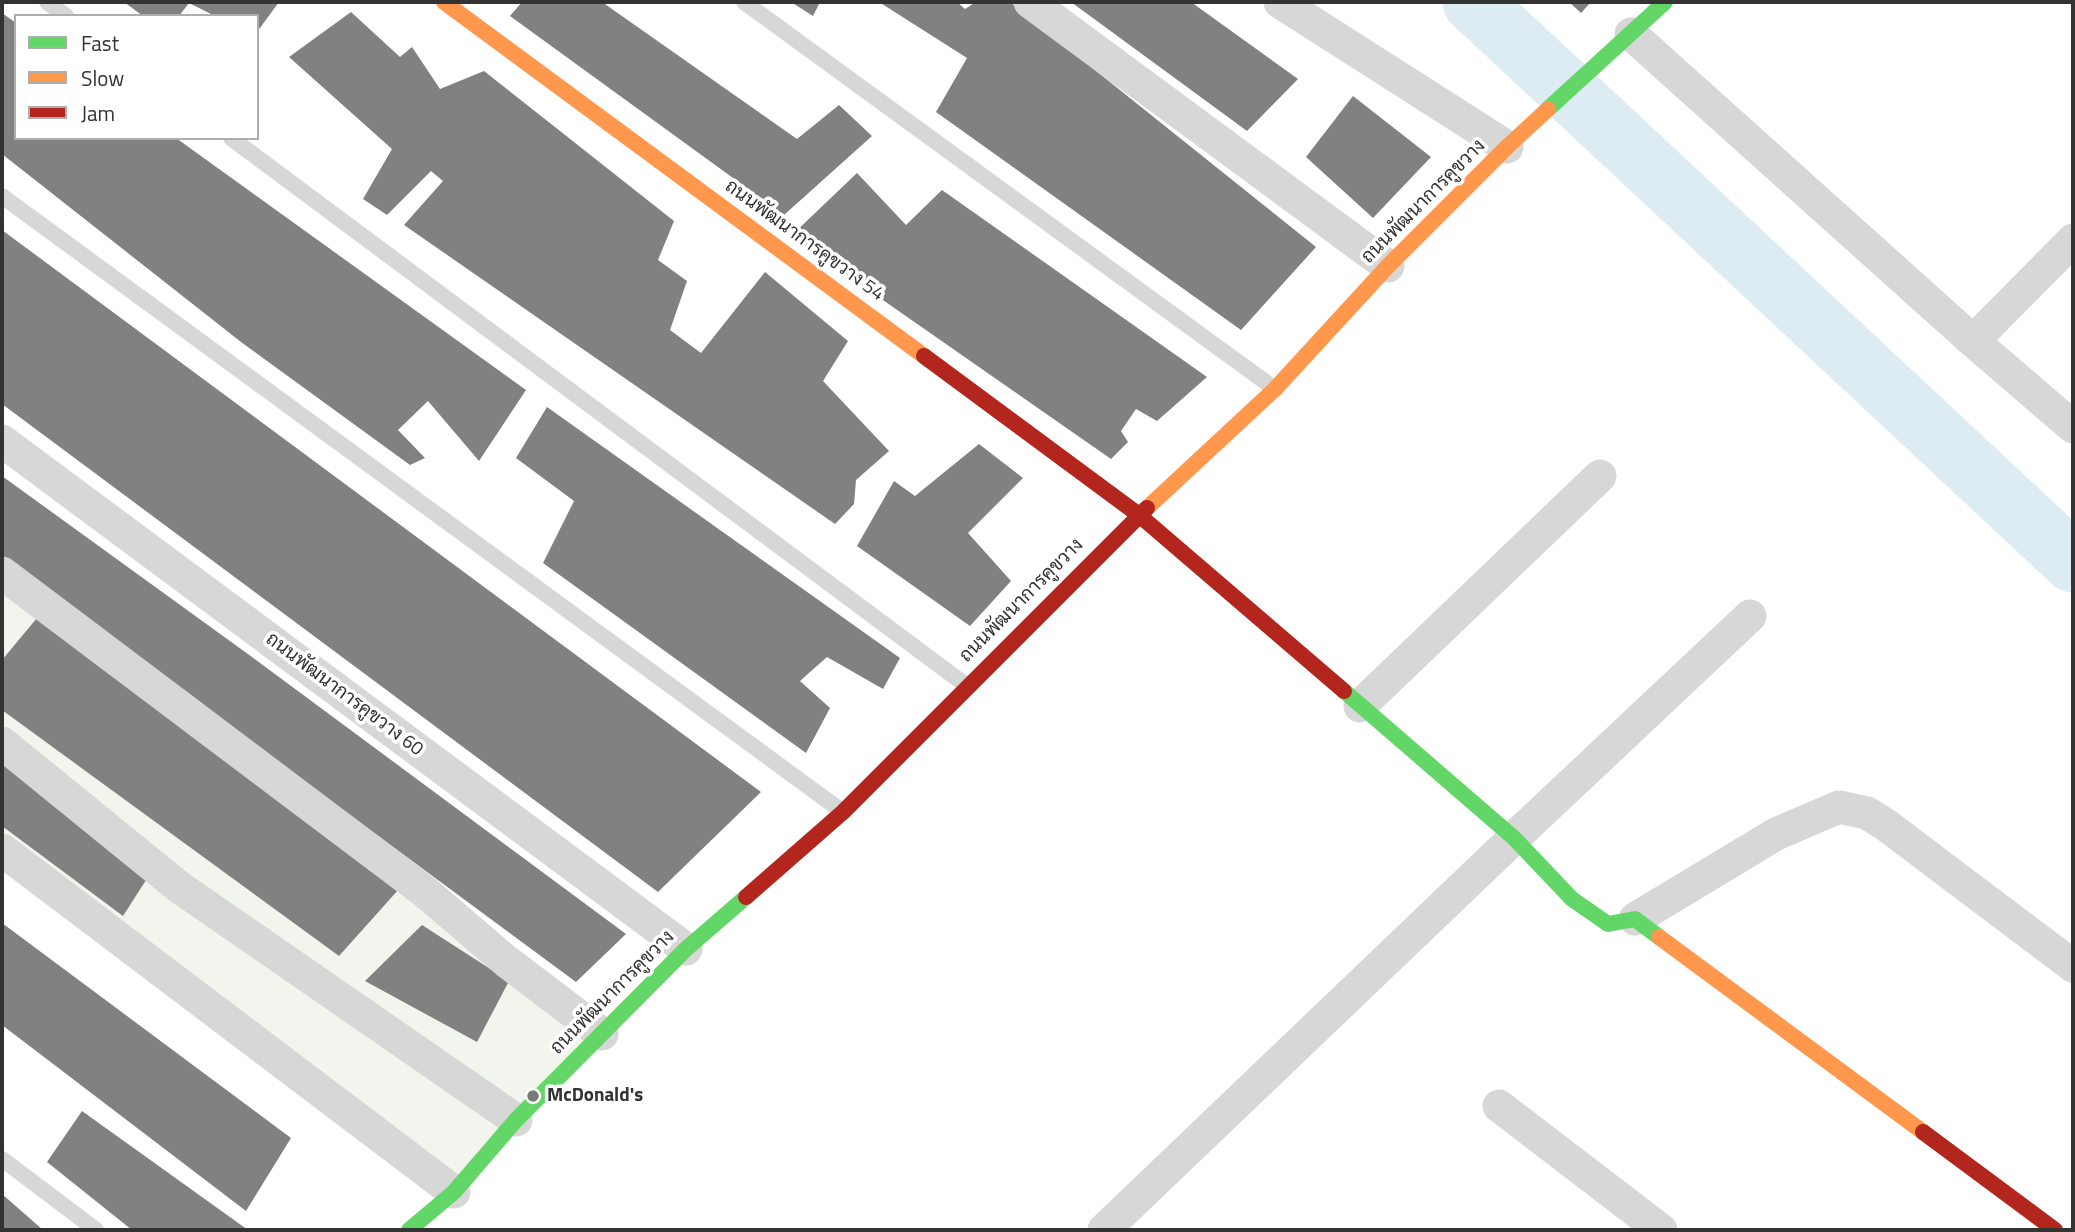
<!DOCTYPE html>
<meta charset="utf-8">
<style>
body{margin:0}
#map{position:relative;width:2075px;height:1232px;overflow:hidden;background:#fff;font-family:"Titillium Web",sans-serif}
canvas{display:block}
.frame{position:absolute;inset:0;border:4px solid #333;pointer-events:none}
.legend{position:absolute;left:14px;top:14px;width:245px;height:126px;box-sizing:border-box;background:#fff;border:2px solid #adadad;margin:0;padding:9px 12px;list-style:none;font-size:21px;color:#333}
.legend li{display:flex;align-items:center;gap:14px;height:35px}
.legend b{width:35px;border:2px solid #adadad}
</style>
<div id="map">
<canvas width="2075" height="1232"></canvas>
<div class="frame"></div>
<ul class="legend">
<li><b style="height:9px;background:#63d668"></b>Fast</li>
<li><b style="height:9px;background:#ff974d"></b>Slow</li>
<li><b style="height:9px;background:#b3261e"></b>Jam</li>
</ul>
</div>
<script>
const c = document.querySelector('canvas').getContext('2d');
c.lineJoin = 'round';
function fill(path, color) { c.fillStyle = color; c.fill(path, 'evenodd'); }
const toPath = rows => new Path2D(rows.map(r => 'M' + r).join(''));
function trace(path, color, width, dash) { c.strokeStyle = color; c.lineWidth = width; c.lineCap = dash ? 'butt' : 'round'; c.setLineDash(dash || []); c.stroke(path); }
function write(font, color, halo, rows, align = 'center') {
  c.font = font + ' "Titillium Web",Sarabun,sans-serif'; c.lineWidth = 7; c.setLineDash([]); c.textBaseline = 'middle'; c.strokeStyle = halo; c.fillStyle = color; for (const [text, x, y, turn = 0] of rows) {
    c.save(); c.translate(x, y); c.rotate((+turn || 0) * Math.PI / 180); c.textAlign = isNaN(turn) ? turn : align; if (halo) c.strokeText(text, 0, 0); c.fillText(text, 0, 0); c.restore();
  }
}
fill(toPath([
 [2,561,602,1034,454,1192,2,850]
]), '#f1f5ed');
trace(toPath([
 [1473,2,2073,562]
]), '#ddebf3', 61);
fill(toPath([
 [124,2,279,2,257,32,257,16,215,16,189,3,179,16,143,16],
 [522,2,602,2,797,139,839,105,872,136,784,215,510,16],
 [791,2,820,2,813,16],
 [879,2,957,2,965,9,976,2,1010,2,1316,247,1241,330,936,112,967,58],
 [1071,2,1191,2,1298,79,1247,131],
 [1569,2,1591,2,1581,13],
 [351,12,400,57,412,47,440,89,484,71,674,221,658,260,687,281,670,330,701,353,765,272,848,341,823,381,889,451,856,480,854,504,835,524,404,225,443,181,431,171,387,215,363,199,392,149,289,57],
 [2,13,16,23,16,138,176,138,526,390,479,461,428,401,398,430,425,458,410,465,241,342,2,154],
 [1353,96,1431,157,1373,218,1306,157],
 [857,173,906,225,942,190,1207,377,1157,421,1136,409,1121,431,1128,442,1111,459,791,236],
 [2,230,761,792,658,892,2,404],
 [547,407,900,658,883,689,827,657,800,681,830,708,806,753,543,563,574,501,516,458],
 [979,444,1023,478,968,533,1011,581,970,626,857,546,894,481,915,496],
 [2,476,252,657,626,934,576,982,2,558],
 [37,618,399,889,339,956,2,710,2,660],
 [2,764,148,877,123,916,2,826],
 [2,923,291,1138,246,1211,2,1025],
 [422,925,509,981,477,1042,365,981],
 [82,1111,248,1230,132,1230,47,1162],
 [2,1194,43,1230,2,1230]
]), '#818181');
trace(toPath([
 [47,2,66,16],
 [744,2,1275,389],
 [231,138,967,686],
 [2,196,843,812],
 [2,1159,96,1230]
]), '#d7d7d7', 16);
trace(toPath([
 [1030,2,1388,266],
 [1280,2,1507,147],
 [1631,34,1973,341,2073,427],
 [1973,341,2073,240],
 [2,441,686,949],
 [2,573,424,891,506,961,602,1034],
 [1360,706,1600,476],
 [2,743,179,887,516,1120],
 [2,850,454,1192],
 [1635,919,1776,834,1839,807,1867,813,1886,825,2073,966],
 [1499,1106,1661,1230],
 [1104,1230,1514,838,1750,616]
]), '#d7d7d7', 33);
trace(toPath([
 [1548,109,1665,2],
 [1344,691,1514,838,1572,899,1608,924,1635,919,1659,937],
 [409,1230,454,1192,516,1120,686,949,746,897]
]), '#63d668', 16);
trace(toPath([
 [444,2,924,356],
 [1147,508,1275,389,1388,266,1507,147,1548,109],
 [1659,937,1923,1132]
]), '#ff974d', 16);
trace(toPath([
 [924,356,1139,515,1344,691],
 [746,897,843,812,1147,508],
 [1923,1132,2055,1230]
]), '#b3261e', 16);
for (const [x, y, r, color] of [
 [533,1096,7,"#7a7a7a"]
]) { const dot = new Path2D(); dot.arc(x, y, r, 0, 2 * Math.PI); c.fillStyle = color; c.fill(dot); trace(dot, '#fff', 2.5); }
write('19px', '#333', '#fff', [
 ["ถนนพัฒนาการคูขวาง",1424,202,-45],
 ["ถนนพัฒนาการคูขวาง 54",804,241,36],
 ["ถนนพัฒนาการคูขวาง",1022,601,-45],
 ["ถนนพัฒนาการคูขวาง 60",344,695,37],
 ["ถนนพัฒนาการคูขวาง",613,993,-45]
]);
write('bold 19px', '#333', '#fff', [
 ["McDonald's",547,1096]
], 'left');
</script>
